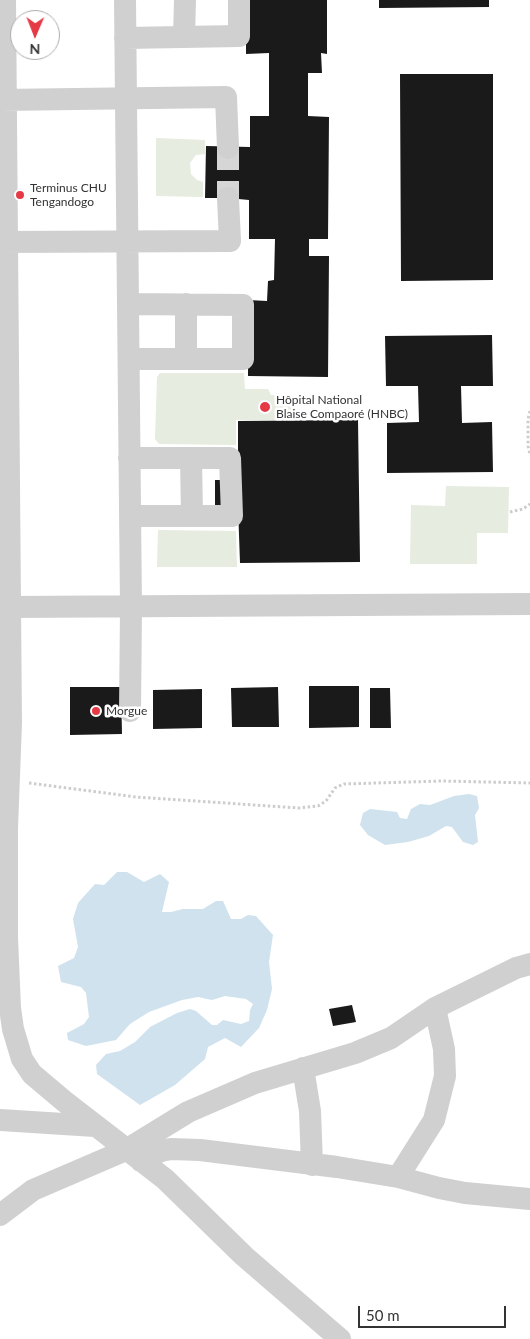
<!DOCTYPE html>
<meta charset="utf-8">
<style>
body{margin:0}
#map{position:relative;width:530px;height:1339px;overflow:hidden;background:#fff;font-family:Lato,sans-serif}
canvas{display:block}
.north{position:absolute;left:10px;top:10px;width:50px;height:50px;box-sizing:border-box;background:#fff;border:1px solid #adadad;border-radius:50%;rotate:181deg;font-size:14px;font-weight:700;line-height:20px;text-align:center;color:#333}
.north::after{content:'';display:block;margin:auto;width:18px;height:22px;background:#e63946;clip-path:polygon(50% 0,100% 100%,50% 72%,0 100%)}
.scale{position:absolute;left:358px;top:1306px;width:148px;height:22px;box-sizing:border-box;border:2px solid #333;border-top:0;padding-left:6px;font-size:15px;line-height:18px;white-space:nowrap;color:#333;-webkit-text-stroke:4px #fff;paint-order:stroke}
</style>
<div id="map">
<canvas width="530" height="1339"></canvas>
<div class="north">N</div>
<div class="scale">50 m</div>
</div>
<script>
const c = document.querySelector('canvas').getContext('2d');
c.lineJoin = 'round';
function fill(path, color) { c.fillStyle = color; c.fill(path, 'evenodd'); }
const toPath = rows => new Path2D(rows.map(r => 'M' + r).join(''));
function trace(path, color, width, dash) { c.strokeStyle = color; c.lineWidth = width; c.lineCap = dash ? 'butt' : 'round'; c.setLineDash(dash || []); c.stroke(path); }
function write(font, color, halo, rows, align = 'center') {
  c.font = font + ' Lato,sans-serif'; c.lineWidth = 5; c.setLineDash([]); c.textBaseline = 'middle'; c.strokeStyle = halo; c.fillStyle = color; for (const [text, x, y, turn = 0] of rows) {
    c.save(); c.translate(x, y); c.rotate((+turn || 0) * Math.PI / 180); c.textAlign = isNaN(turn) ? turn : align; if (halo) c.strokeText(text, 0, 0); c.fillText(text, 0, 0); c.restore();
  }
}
fill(toPath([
 [156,138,205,140,205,154,196,155,190,163,191,174,197,180,203,182,203,197,156,196],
 [160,373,244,373,245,389,268,389,271,395,296,397,295,420,236,420,236,445,159,444,155,439,157,377],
 [446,486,509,487,508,533,477,533,477,564,410,564,411,505,445,506],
 [158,530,236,531,237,567,157,567]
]), '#e6ecdf');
fill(toPath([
 [469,794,477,796,479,808,475,815,478,842,473,845,463,842,452,827,446,826,429,836,408,842,385,845,368,835,360,825,363,813,370,809,397,812,400,818,407,819,411,809,420,804,430,805,454,796],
 [117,872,127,872,144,882,160,874,169,882,162,912,171,912,183,909,203,909,216,901,223,901,231,919,241,919,248,915,256,916,273,935,269,962,272,989,267,1010,259,1028,241,1047,225,1038,208,1047,205,1059,175,1085,140,1105,97,1074,96,1065,106,1054,120,1051,135,1042,150,1027,177,1013,190,1009,196,1011,212,1025,217,1025,223,1020,241,1024,249,1021,250,1010,253,1004,246,999,225,996,212,1000,198,997,182,1000,149,1012,130,1024,116,1040,86,1046,68,1040,67,1033,84,1024,89,1017,86,993,81,987,61,982,58,966,74,958,78,947,73,919,78,903,95,884,104,885]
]), '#cfe2ee');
fill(toPath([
 [246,0,327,0,327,54,321,53,322,73,308,73,308,116,329,117,328,239,309,239,309,256,329,256,328,377,248,376,248,300,267,301,268,281,274,280,275,239,249,239,249,200,228,198,205,198,206,146,250,147,250,116,269,116,269,53,246,54],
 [379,0,489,0,489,7,379,8],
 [400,74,493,74,493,280,401,281],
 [492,335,493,386,461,386,462,423,492,422,493,472,387,473,387,423,419,422,418,386,386,386,385,336],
 [358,420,360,562,240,563,238,507,215,507,215,480,238,480,238,421],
 [309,686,359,686,359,727,309,728],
 [70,687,121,687,122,734,70,735],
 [278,687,279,727,232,727,231,688],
 [370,688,390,688,391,728,370,728],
 [202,689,202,728,153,729,153,690],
 [352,1005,356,1022,333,1026,329,1009]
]), '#1a1a1a');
trace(toPath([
 [228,148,228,198]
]), '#d6d6d6', 22, [22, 11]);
trace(toPath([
 [530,411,528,419,528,446,530,454],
 [510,512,523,509,530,504],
 [29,783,136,797,299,808,318,806,326,801,335,788,344,784,442,781,530,783]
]), '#cdcdcd', 3, [2.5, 2.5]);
trace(toPath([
 [5,0,11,723,7,828,7,938,10,1008,13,1029,22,1059,32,1074,64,1101,165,1179,244,1256,340,1339],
 [125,0,131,608,130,711],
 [184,37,185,0],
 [125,38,239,36,239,0],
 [0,100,226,97,228,148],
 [0,242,230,241,228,198],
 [128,304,243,305,243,359,129,359],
 [186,304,186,359],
 [129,458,230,458,232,516,130,516],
 [191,458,192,516],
 [10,607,530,604],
 [303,1068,310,1111,312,1165],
 [0,1120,95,1126],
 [141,1161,161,1151,171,1149,200,1150,337,1167,398,1177,439,1188,465,1193,530,1199],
 [398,1177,434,1120,445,1076,444,1049,435,1008],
 [0,1215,33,1190,126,1150,188,1112,255,1083,355,1053,391,1038,435,1008,516,968,530,964]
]), '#d0d0d0', 22);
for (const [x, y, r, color] of [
 [20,195,5,"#e63946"],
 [265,407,6,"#e63946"],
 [96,711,5,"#e63946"]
]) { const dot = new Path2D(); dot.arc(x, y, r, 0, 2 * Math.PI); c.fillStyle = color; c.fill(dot); trace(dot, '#fff', 2); }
write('12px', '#333', '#fff', [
 ["Terminus CHU",30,188],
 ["Tengandogo",30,202],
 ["Hôpital National",276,400],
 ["Blaise Compaoré (HNBC)",276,414],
 ["Morgue",106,711]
], 'left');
</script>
